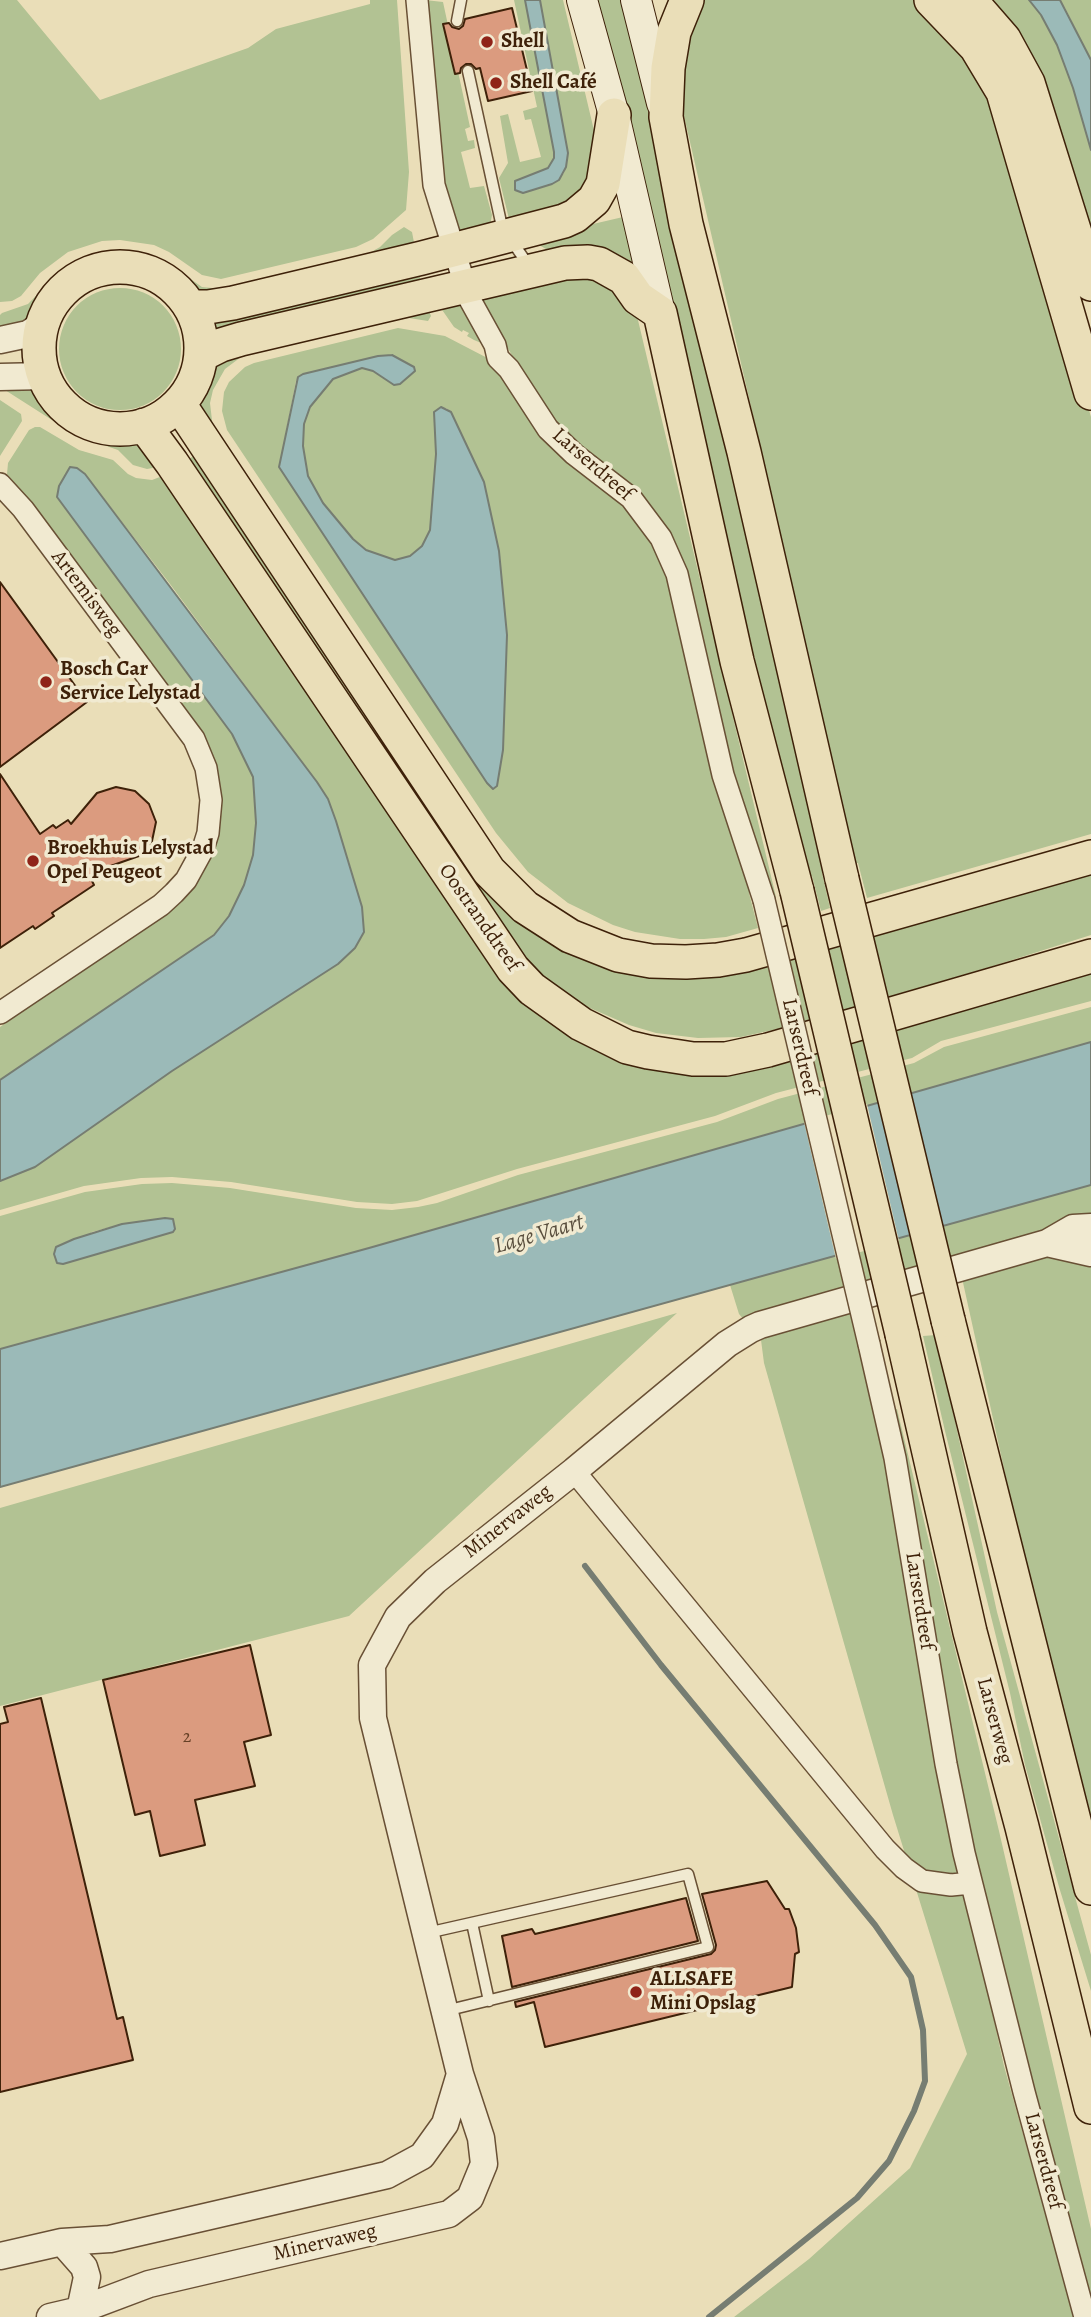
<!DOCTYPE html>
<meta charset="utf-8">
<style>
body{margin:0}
canvas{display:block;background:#eadeb8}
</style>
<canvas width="1091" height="2317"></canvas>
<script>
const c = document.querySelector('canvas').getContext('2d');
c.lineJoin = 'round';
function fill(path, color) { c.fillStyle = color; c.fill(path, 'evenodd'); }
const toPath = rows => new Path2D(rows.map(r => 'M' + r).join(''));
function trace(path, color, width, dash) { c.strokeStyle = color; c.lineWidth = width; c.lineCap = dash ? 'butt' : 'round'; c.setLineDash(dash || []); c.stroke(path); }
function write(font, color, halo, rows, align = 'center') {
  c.font = font + ' Alegreya,serif'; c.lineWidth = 7; c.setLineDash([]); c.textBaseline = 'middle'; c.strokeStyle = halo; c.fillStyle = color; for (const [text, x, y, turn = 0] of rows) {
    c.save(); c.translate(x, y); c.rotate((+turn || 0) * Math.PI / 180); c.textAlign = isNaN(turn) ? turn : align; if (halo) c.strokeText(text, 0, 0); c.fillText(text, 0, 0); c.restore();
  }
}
fill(toPath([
 [0,0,17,0,100,100,248,48,276,29,370,4,370,0,397,0,409,172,406,210,373,239,356,247,221,279,202,275,169,252,154,245,120,240,102,241,68,252,40,273,21,296,12,301,0,302],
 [425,0,443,2,470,127,465,129,468,141,474,140,475,148,461,152,470,188,484,186,492,215,490,226,463,232,458,229,443,185],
 [514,0,525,0,554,152,554,158,548,168,515,181,552,184,564,173,568,153,540,0,563,0,597,143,597,167,572,205,509,219,499,178,508,163,500,116,508,114,520,162,541,157,531,119,525,120,523,111,537,107],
 [597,0,622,0,826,862,825,872,822,873,830,908,821,911,812,876,809,876,803,862],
 [697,0,920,0,949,25,1013,141,1091,417,1091,834,867,898,858,863,853,863,755,424,681,103,679,80],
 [994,0,1029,0,1041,15,1057,45,1073,88,1091,150,1091,249,1044,85,1028,48],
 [1060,0,1091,0,1091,60,1065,8],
 [623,217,635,265,625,258,608,252,551,252,529,239],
 [404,227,412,232,416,253,193,295,176,280,152,266,125,260,95,263,81,268,57,286,32,321,0,329,0,315,2,313,28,304,63,268,93,254,126,251,141,253,169,264,202,287,222,289,364,256,380,247,392,235],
 [418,266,422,289,210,334,207,322],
 [553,275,605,277,637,316,776,897,771,898,742,813,686,577,563,432,528,384,478,295],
 '59 349a61 61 0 1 1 122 0a61 61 0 1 1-122 0Z',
 [459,299,486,345,474,340,467,336,469,333,463,330,462,332,454,327,438,304],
 [426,302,431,316,428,321,409,318,390,319,241,357,225,369,213,390,210,403,213,429,206,434,197,418,195,397,204,373,217,358,232,348],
 [398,328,445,336,495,362,625,503,663,559,752,892,749,893,758,928,726,937,704,939,680,939,635,932,613,925,568,903,528,872,496,833,227,430,222,411,224,392,229,382,245,367,254,363],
 [392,355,414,367,415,371,400,384,394,385,373,370,362,368,333,379,310,407,304,424,303,446,308,476,323,503,353,539,366,550,395,560,410,556,422,546,430,530,436,454,434,413,437,409,446,408,451,412,484,482,499,551,507,635,503,750,487,783,279,467,296,381,303,374,378,356],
 [38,389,60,414,81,428,108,436,139,440,158,467,147,469,133,465,118,450,77,436,5,390],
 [0,400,21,414,22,421,0,456],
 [35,427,40,427,79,450,113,460,128,474,136,478,152,480,165,475,498,959,658,1060,1091,967,1091,1001,941,1041,912,1058,776,1093,715,1116,517,1169,417,1201,392,1204,357,1202,231,1182,172,1177,141,1178,84,1186,0,1210,0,1181,35,1167,172,1071,338,964,355,948,364,932,362,907,349,862,328,799,317,782,170,584,85,474,77,468,57,497,232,734,245,757,253,777,256,799,256,823,253,855,244,885,229,916,214,935,0,1080,0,1027,167,913,182,900,204,870,212,853,221,817,220,782,216,766,202,734,32,504,7,474,8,463,29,430],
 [202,450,481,870,629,966,1091,868,1091,935,990,967,782,1028,741,1037,698,1038,656,1033,629,1025,576,1002,530,969,182,464],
 [1091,1007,1091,1042,369,1248,0,1349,0,1216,85,1192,142,1184,172,1183,230,1188,356,1208,392,1210,418,1207,437,1203,518,1175,717,1122,778,1099,914,1063,944,1047],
 [165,1218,173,1219,175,1229,173,1232,63,1264,92,1232,122,1224],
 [1091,1185,1091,1220,745,1321,739,1314,730,1285],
 [1041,1256,1091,1261,1091,1825,1048,1668,962,1278],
 [853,1309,860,1357,863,1357,870,1380,973,1925,1004,2066,1074,2317,734,2317,809,2259,910,2168,967,2054,893,1815,764,1363,761,1340,792,1327],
 [677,1313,349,1616,0,1706,0,1508],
 [936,1335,997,1612,1091,1955,1091,1991,1059,1887,1025,1765,1010,1693,945,1431,923,1336],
 [897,1409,999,1831,1091,2229,1091,2304,1017,2033,962,1806,892,1410]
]), '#b2c293');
const water = toPath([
 [525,0,540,0,568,153,566,167,559,180,552,184,523,193,515,190,515,181,548,168,554,158,554,152,525,0],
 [1029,0,1060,0,1091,60,1091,150,1073,88,1057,45,1041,15,1029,0],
 [392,355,414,367,415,371,400,384,394,385,373,371,362,368,333,379,310,407,304,424,303,446,308,476,323,503,353,539,366,550,395,560,410,556,422,546,430,530,436,454,434,412,441,407,451,412,484,482,499,551,507,635,503,750,497,786,493,789,487,783,279,467,298,377,303,374,378,356,392,355],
 [70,467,77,468,85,474,317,782,328,799,336,821,362,907,364,932,355,948,338,964,172,1071,35,1167,0,1181,0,1080,214,935,229,916,244,885,253,855,256,823,253,777,232,734,57,497,59,486,70,467],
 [1091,1042,1091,1185,0,1487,0,1349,369,1248,1091,1042],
 [165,1218,173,1219,175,1229,173,1232,63,1264,57,1263,54,1254,56,1247,74,1239,122,1224,165,1218]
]);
fill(water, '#9bbab8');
trace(water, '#767d72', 2);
fill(toPath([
 [867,1104,899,1241,836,1259,804,1122]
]), '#eadeb8');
trace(toPath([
 [585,1566,661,1665,875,1925,911,1977,923,2030,925,2081,914,2111,889,2161,857,2198,709,2317]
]), '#767d72', 6);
const building = toPath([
 [512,8,532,91,488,101,480,68,476,69,471,64,466,64,461,68,460,73,455,74,443,24,449,23,452,27,459,29,463,26,465,19,512,8],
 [0,582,87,702,0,767,0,582],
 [0,774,40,834,53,825,56,828,68,820,71,824,97,793,116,787,135,791,149,804,156,822,152,841,139,856,102,869,104,873,92,881,94,885,52,913,54,916,35,929,33,926,0,948,0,774],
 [250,1645,271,1735,244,1742,255,1786,195,1800,205,1845,160,1856,150,1811,135,1815,103,1680,250,1645],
 [41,1698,117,2019,123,2017,133,2060,0,2092,0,1724,8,1722,4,1707,41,1698],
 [767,1881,785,1909,789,1909,796,1928,799,1952,795,1954,792,1987,545,2047,534,2002,516,2007,515,2002,711,1954,715,1950,716,1945,702,1894,767,1881],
 [686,1898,698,1941,512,1987,502,1936,532,1929,535,1934,686,1898]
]);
fill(building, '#db9b7f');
trace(building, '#3e2109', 2);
const service = toPath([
 [457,21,461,0],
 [468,71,502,227,529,266],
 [472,1923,489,2001],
 [427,1933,688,1874,708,1947,445,2011]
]);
const minor = toPath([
 [417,0,434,185,469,298,495,345,498,358,509,369,548,429,574,454,631,498,661,538,677,574,723,775,764,900],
 [0,484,23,509,194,739,206,768,211,800,208,833,203,849,186,880,174,893,161,905,0,1013],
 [869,1344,895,1458,946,1764,964,1853,1024,2092,1085,2317],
 [574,1471,885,1849,904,1868,922,1881,951,1885,971,1883]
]);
const tertiary = toPath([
 [0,340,28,334,42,325],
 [0,377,44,376],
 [1047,1243,1091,1253],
 [62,2242,84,2267,87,2277,80,2310],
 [0,2256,62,2242,110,2239,387,2175,422,2156,445,2124,460,2074],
 [50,2317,80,2310,149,2284,449,2214,470,2198,484,2164,481,2138,460,2074,373,1718,372,1665,398,1617,435,1581,574,1471,727,1344,751,1329,760,1325,1047,1243,1073,1228,1091,1227]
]);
const secondary = toPath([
 [582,0,614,115,660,313],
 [636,0,662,103]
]);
const primary = toPath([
 [687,0,674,32,668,68,666,117,686,224,744,452,842,879],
 [931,0,976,47,1003,92,1091,393],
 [970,0,1004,39,1028,83,1091,284],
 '39 348a81 81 0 1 1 162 0a81 81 0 1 1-162 0Z',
 [190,307,208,307,233,303,422,258,564,221,575,216,594,200,603,184,614,115],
 [201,355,221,345,241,339,565,263,588,262,599,264,624,278,638,298,660,313,737,661,797,891],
 [179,404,489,871,525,907,570,936,618,955,651,961,686,962,718,960,746,955,1091,857],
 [144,425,172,463,513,969,532,989,581,1024,627,1047,648,1052,693,1059,726,1059,768,1050,1091,956],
 [948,1320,1091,1888],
 [902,1334,970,1632,1022,1827,1091,2107]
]);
trace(service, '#695035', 13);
trace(minor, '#695035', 24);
trace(tertiary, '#695035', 29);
trace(secondary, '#3e2109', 32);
trace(primary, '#3e2109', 36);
trace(service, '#f1ead1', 10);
trace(minor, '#f1ead1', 21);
trace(tertiary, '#f1ead1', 26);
trace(secondary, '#f1ead1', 30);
trace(primary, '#eadeb8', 33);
const minorBridge = toPath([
 [764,900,869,1344]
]);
const primaryBridge = toPath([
 [842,879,948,1320],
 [797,891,902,1334]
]);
trace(minorBridge, '#695035', 24, []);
trace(primaryBridge, '#3e2109', 36, []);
trace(minorBridge, '#f1ead1', 21);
trace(primaryBridge, '#eadeb8', 33);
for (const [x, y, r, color] of [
 [487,42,7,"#8f2418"],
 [496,83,7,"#8f2418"],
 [46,682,7,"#8f2418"],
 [33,861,7,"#8f2418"],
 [636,1992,7,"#8f2418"]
]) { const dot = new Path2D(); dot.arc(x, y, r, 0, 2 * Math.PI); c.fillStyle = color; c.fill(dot); trace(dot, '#f1ead1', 2.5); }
write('18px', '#654026', null, [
 ["2",187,1738]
]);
write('bold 21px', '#3e2109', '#f1ead1', [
 ["Shell",501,42],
 ["Shell Café",510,83],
 ["Bosch Car",60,670],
 ["Service Lelystad",60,694],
 ["Broekhuis Lelystad",47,849],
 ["Opel Peugeot",47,873],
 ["ALLSAFE",650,1980],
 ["Mini Opslag",650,2004]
], 'left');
write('21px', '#3e2109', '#f1ead1', [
 ["Larserdreef",592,465,41],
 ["Artemisweg",86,594,53],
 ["Oostranddreef",479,918,55],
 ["Larserdreef",799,1047,77],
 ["Minervaweg",508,1522,-38],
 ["Larserdreef",919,1601,81],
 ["Larserweg",994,1721,75],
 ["Larserdreef",1043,2161,75],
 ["Minervaweg",325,2243,-13]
]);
write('italic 23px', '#5a4f3e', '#f1ead1', [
 ["Lage Vaart",539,1235,-16]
]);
</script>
